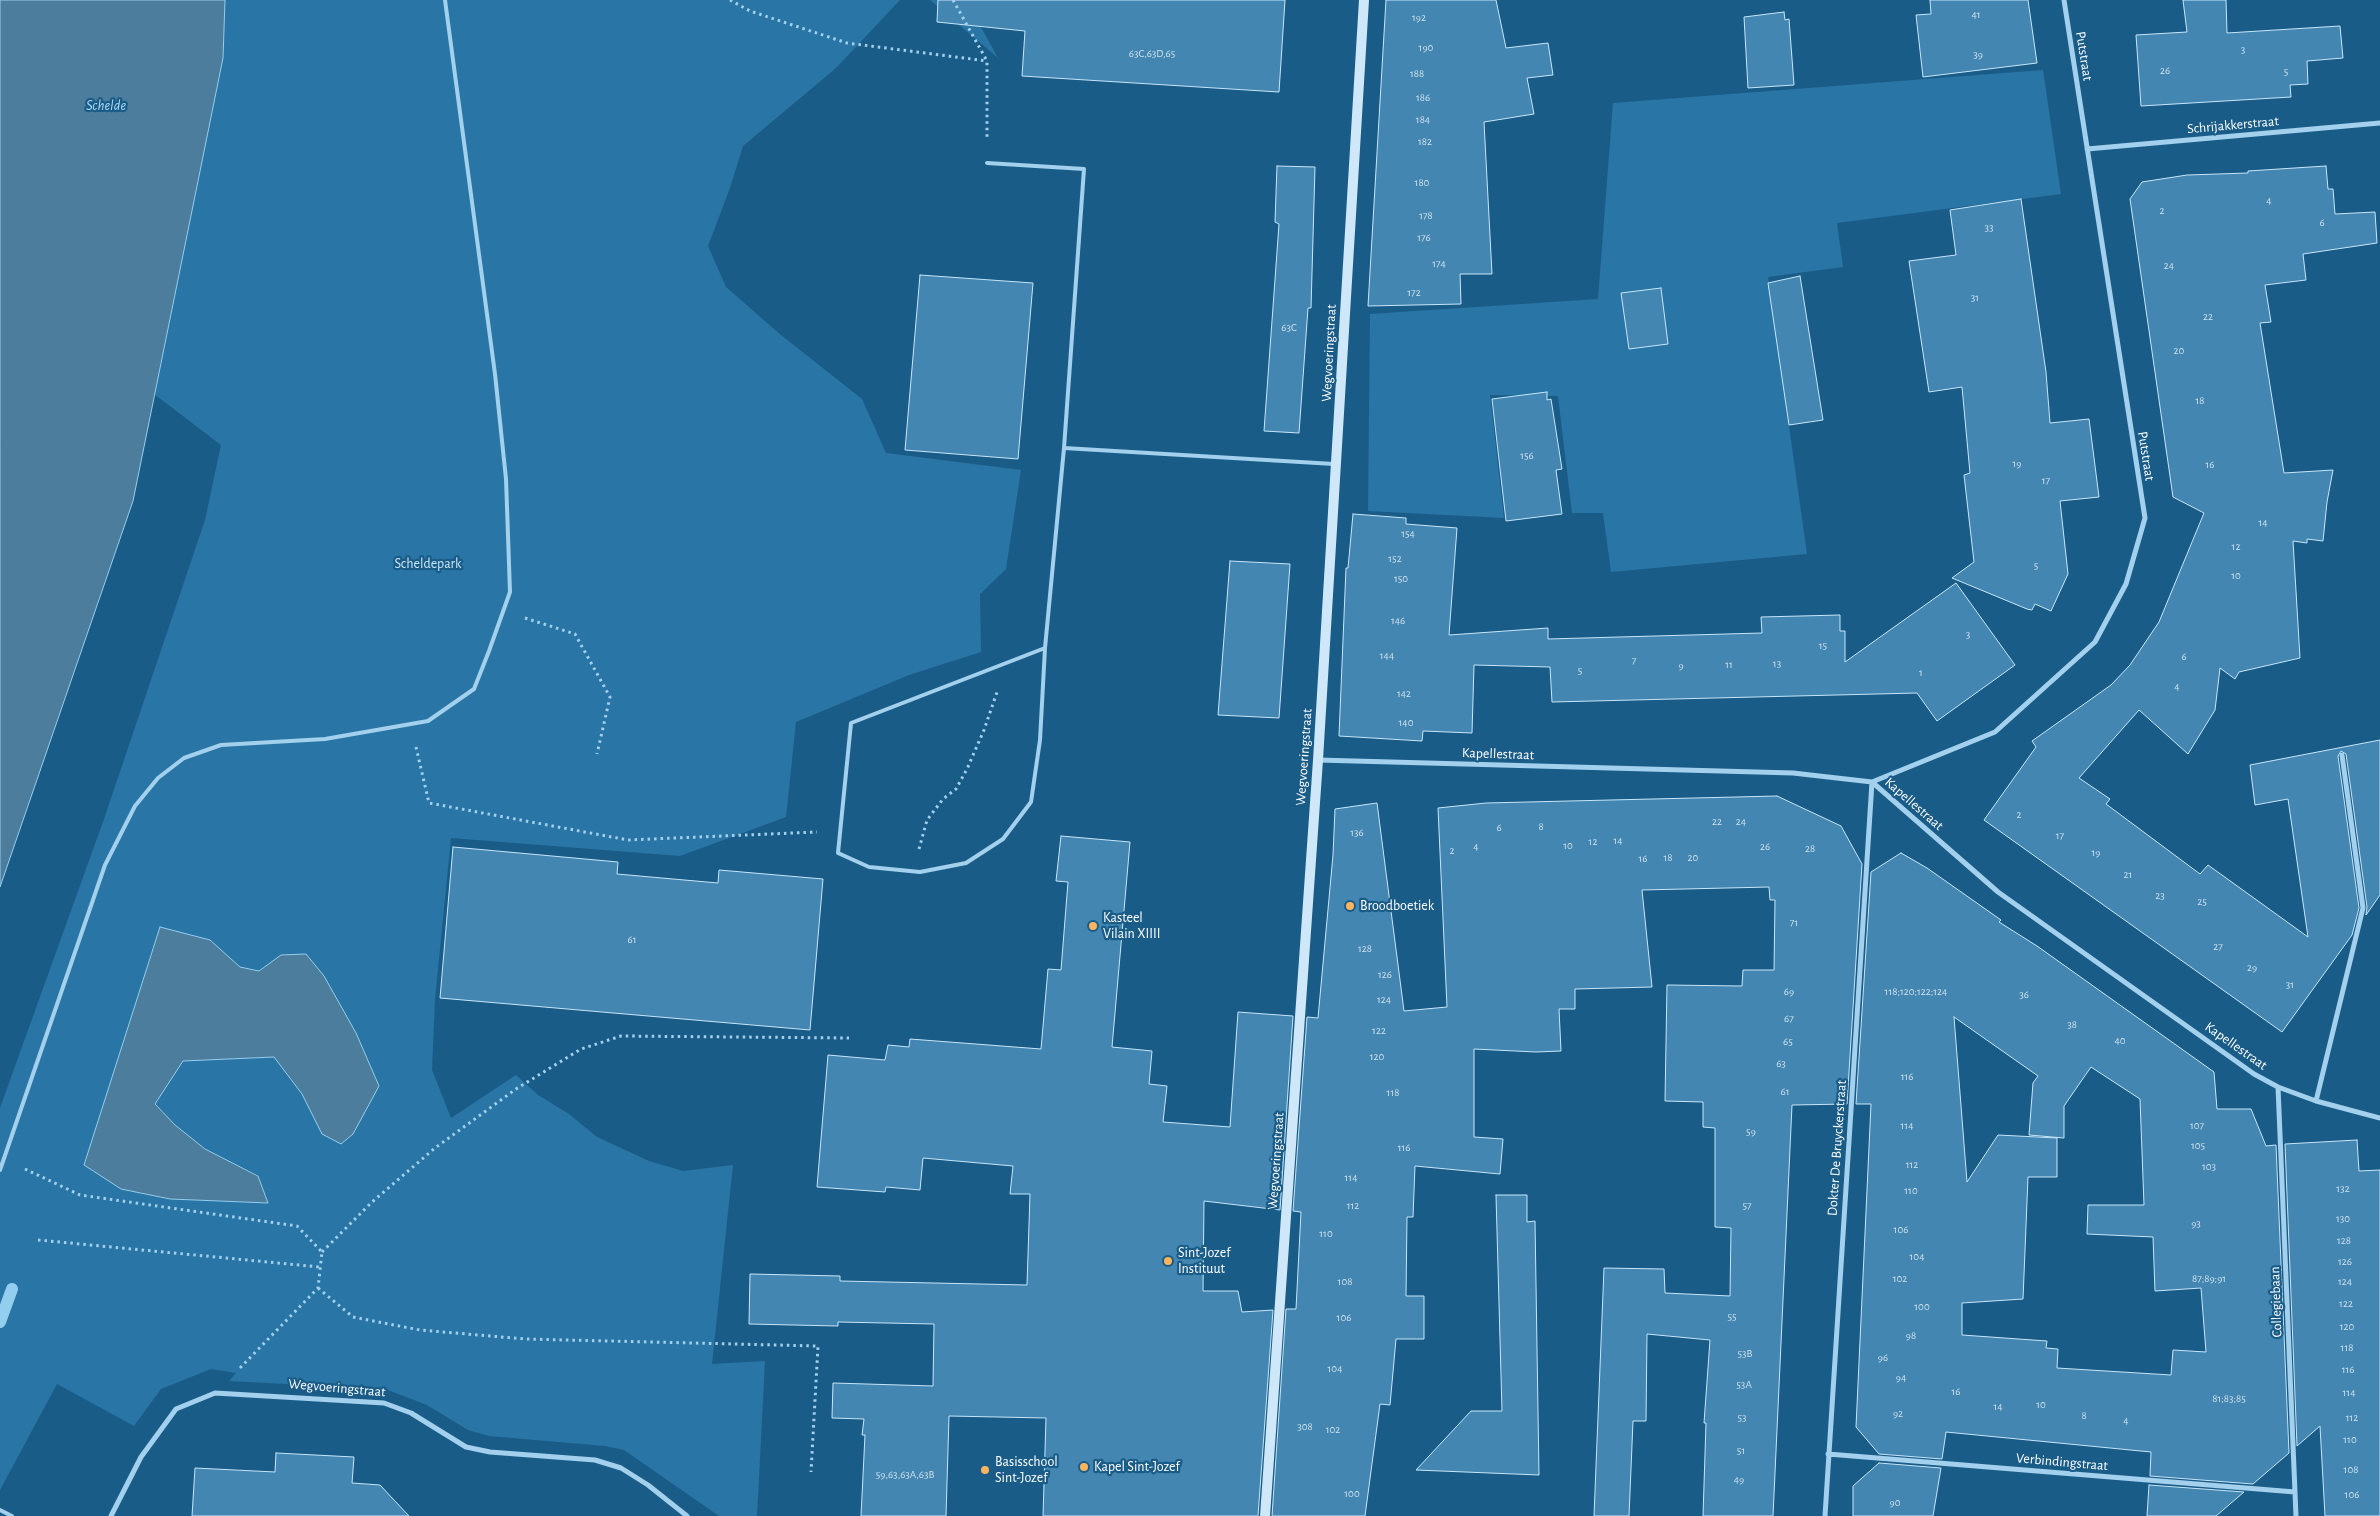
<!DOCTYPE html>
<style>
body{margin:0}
canvas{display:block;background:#1a5c88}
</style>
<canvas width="2380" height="1516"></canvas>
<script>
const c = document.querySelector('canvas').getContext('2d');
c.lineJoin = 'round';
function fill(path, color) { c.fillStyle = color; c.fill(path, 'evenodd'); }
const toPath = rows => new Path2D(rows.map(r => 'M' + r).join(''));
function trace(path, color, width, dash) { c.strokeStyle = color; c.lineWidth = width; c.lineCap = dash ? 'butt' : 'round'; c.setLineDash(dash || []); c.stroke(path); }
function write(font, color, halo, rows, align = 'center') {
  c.font = font + ' "Alegreya Sans",sans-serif'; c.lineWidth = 4.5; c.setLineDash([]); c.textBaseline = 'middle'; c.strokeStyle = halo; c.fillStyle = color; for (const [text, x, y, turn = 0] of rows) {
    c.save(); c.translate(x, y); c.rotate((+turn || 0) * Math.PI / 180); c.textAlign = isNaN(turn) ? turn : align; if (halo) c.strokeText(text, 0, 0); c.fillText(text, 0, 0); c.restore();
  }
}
fill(toPath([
 [225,0,900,0,836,68,743,146,730,188,708,246,726,287,781,335,862,399,886,453,1021,470,1006,569,980,594,981,652,909,675,796,722,786,817,680,856,451,838,435,999,432,1070,451,1118,516,1075,538,1095,569,1114,597,1137,649,1161,683,1171,733,1165,712,1364,765,1361,757,1516,719,1516,624,1450,605,1446,489,1436,468,1430,427,1405,385,1389,229,1381,236,1373,211,1369,161,1389,134,1426,57,1384,0,1490,0,1108,104,819,205,520,221,445,154,394,223,58],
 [210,940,240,967,260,971,281,955,322,1134,302,1094,274,1057,183,1061,155,1103,175,1125,205,1149,258,1175,268,1203,169,1199,121,1189],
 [930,0,966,0,998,58],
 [2043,70,2061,194,1837,223,1843,267,1768,277,1807,554,1611,572,1603,513,1572,513,1558,396,1490,395,1504,518,1368,511,1370,314,1598,299,1613,103]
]), '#2975a5');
const water = toPath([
 [0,0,225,0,223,58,133,501,0,887,0,0],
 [160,927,210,940,240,967,259,971,281,955,306,954,324,976,356,1033,379,1086,353,1134,341,1144,322,1134,302,1094,274,1057,183,1061,155,1104,175,1125,205,1149,258,1176,268,1203,170,1199,121,1189,84,1165,160,927]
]);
fill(water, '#4d7d9c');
trace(water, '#94ceef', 1);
trace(toPath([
 [0,1322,12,1289]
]), '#94ceef', 12);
const building = toPath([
 [938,0,1285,0,1279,92,1022,76,1025,31,937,22,938,0],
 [1386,0,1496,0,1506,48,1548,43,1553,75,1527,78,1534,114,1484,122,1492,274,1460,274,1461,304,1368,306,1386,0],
 [1930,0,2028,0,2037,63,1923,77,1916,15,1931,14,1930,0],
 [2183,0,2226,0,2227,33,2340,26,2343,58,2307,61,2308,84,2290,85,2291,97,2141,106,2136,35,2187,32,2183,0],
 [1784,12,1785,20,1789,19,1794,85,1748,88,1744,17,1784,12],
 [1277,166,1315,167,1311,308,1308,308,1299,433,1264,431,1279,224,1275,222,1277,166],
 [2326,166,2328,189,2333,189,2335,214,2375,212,2377,243,2303,254,2306,280,2265,285,2271,322,2260,323,2284,473,2333,470,2327,502,2323,541,2307,539,2307,543,2293,541,2300,658,2239,672,2235,679,2220,668,2215,710,2188,754,2139,710,2079,778,2110,799,2106,804,2200,874,2208,865,2308,937,2288,799,2255,805,2250,765,2380,740,2380,895,2366,915,2367,907,2346,754,2341,751,2338,756,2359,908,2352,935,2282,1032,1984,820,2036,747,2032,741,2111,685,2130,665,2159,622,2204,513,2173,497,2130,199,2142,182,2187,175,2248,173,2248,171,2326,166],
 [2021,199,2046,372,2050,423,2089,419,2099,497,2060,501,2068,574,2051,611,2035,604,2032,610,2027,609,1952,578,1974,562,1964,475,1970,473,1962,387,1929,392,1909,261,1956,255,1950,210,2021,199],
 [920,275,1033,283,1018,459,905,450,920,275],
 [1800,276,1823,420,1789,425,1768,283,1800,276],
 [1661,288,1668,344,1629,349,1621,293,1661,288],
 [1547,392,1547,400,1551,399,1562,469,1556,470,1562,514,1506,521,1492,399,1547,392],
 [1353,514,1406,518,1406,524,1457,528,1449,635,1548,628,1548,639,1762,633,1761,617,1840,615,1840,631,1845,631,1845,662,1956,583,2015,665,1937,721,1917,693,1552,702,1550,667,1474,665,1472,733,1423,731,1422,741,1339,736,1346,568,1348,568,1353,514],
 [1230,561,1290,564,1279,718,1218,715,1230,561],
 [1777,796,1841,826,1862,864,1847,1104,1792,1105,1773,1516,1703,1516,1706,1423,1704,1423,1710,1340,1647,1334,1646,1421,1633,1421,1629,1516,1594,1516,1604,1268,1664,1269,1665,1293,1730,1296,1731,1228,1715,1227,1715,1128,1703,1127,1703,1102,1665,1101,1667,985,1742,986,1743,970,1774,970,1775,900,1770,900,1769,887,1642,890,1652,987,1575,989,1575,1009,1559,1009,1561,1051,1536,1052,1474,1049,1474,1137,1503,1139,1500,1174,1415,1166,1413,1217,1407,1217,1406,1296,1424,1296,1424,1339,1396,1339,1390,1405,1380,1404,1365,1516,1272,1516,1286,1309,1296,1309,1301,1212,1293,1211,1307,1017,1318,1018,1333,855,1335,809,1377,803,1404,1011,1447,1007,1438,808,1486,803,1777,796],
 [1061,836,1130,842,1112,1047,1152,1051,1149,1084,1167,1086,1163,1122,1230,1127,1238,1012,1293,1016,1280,1210,1204,1201,1203,1291,1238,1291,1242,1312,1273,1310,1258,1516,1043,1516,1046,1418,949,1416,946,1516,861,1516,865,1435,862,1435,864,1419,832,1418,833,1383,933,1386,934,1324,838,1322,838,1326,749,1324,750,1274,840,1276,840,1281,1027,1285,1030,1194,1010,1194,1013,1166,923,1158,920,1190,886,1187,885,1192,817,1187,828,1055,885,1060,888,1045,909,1047,910,1039,1041,1049,1048,969,1061,970,1068,882,1056,881,1061,836],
 [453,847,618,862,617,874,718,883,719,870,823,879,810,1030,440,998,453,847],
 [1901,853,1927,868,2001,920,1999,922,2037,946,2214,1072,2217,1109,2251,1109,2266,1146,2276,1145,2289,1453,2253,1484,2150,1476,2151,1452,1946,1432,1942,1459,1879,1454,1856,1427,1871,1104,1856,1104,1871,872,1901,853],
 [1954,1017,2038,1076,2033,1083,2029,1135,2064,1138,2064,1106,2091,1067,2140,1099,2144,1205,2088,1205,2087,1234,2153,1237,2155,1291,2201,1288,2206,1352,2173,1350,2171,1375,2057,1368,2058,1349,2046,1348,2047,1341,1962,1335,1962,1303,2023,1299,2028,1177,2057,1177,2057,1138,1998,1135,1967,1182,1954,1017],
 [2357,1140,2359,1171,2380,1170,2380,1516,2325,1516,2320,1426,2297,1446,2285,1144,2357,1140],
 [1496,1195,1527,1195,1527,1222,1535,1221,1539,1475,1416,1470,1471,1411,1502,1411,1496,1195],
 [276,1453,354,1457,352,1483,380,1485,409,1516,192,1516,195,1468,275,1472,276,1453],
 [1879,1463,1941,1468,1933,1516,1853,1516,1853,1486,1879,1463],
 [2149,1485,2244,1492,2216,1516,2147,1516,2149,1485]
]);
fill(building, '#4286b1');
trace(building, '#c7e6f9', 1);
trace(toPath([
 [730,0,750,11,847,43,987,61],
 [953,0,987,61,987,140],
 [525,618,575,634,610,697,597,754],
 [416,747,429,803,628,840,817,832],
 [919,849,927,820,943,799,956,789,967,769,984,730,997,692],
 [25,1169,80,1195,297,1226,322,1252,318,1288,238,1370],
 [38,1240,320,1267],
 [322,1252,372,1202,435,1148,516,1089,581,1049,621,1036,849,1038],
 [318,1288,353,1317,420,1330,525,1339,818,1346,811,1472]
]), '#a2d0ed', 3, [2.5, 4]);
trace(toPath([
 [987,163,1084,169,1064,448,1334,464],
 [1045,648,1040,740,1031,802,1003,839,966,863,920,872,869,867,838,853,851,723,1045,648,1064,448],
 [0,1170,105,865,135,806,158,778,184,758,221,745,325,739,428,721,474,689,489,651,510,592,506,479,495,374,445,0],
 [0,1510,12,1516]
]), '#a2d0ed', 4);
trace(toPath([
 [2087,149,2380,123],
 [1318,760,1793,773,1872,782,1998,892,2254,1074,2278,1087,2316,1101,2380,1118],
 [2278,1087,2296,1516],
 [2316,1101,2363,908,2342,755],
 [1828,1454,2295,1492],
 [111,1516,141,1457,176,1409,215,1393,384,1403,411,1413,466,1447,490,1452,595,1460,621,1468,648,1485,687,1516],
 [1825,1516,1872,782,1995,732,2095,642,2126,584,2145,518,2064,0]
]), '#a2d0ed', 5);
trace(toPath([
 [1265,1516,1318,760,1364,0]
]), '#cee8f9', 10);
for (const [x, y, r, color] of [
 [1350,906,5,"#ffb55d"],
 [1093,926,5,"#ffb55d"],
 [1168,1261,5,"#ffb55d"],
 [1084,1467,5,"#ffb55d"],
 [985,1470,5,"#ffb55d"]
]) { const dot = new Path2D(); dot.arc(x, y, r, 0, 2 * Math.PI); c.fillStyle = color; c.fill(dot); trace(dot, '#1a5c88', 2); }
write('11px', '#d0e1ec', null, [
 ["41",1976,15],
 ["192",1419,18],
 ["190",1426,48],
 ["3",2243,50],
 ["63C,63D,65",1152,54],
 ["39",1978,55],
 ["26",2165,71],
 ["5",2286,72],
 ["188",1417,74],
 ["186",1423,98],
 ["184",1423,120],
 ["182",1425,142],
 ["180",1422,183],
 ["4",2269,201],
 ["2",2162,211],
 ["178",1426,216],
 ["6",2322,223],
 ["33",1989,228],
 ["176",1424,238],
 ["174",1439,264],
 ["24",2169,266],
 ["172",1414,293],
 ["31",1975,298],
 ["22",2208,317],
 ["63C",1289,328],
 ["20",2179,351],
 ["18",2200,401],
 ["156",1527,456],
 ["19",2017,464],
 ["16",2210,465],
 ["17",2046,481],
 ["14",2263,523],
 ["154",1408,534],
 ["12",2236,547],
 ["152",1395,559],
 ["5",2036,566],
 ["10",2236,576],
 ["150",1401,579],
 ["146",1398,621],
 ["3",1968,635],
 ["15",1823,646],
 ["144",1387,656],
 ["6",2184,657],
 ["7",1634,661],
 ["13",1777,664],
 ["11",1729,665],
 ["9",1681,666],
 ["5",1580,671],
 ["1",1921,673],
 ["4",2177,687],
 ["142",1404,694],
 ["140",1406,723],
 ["2",2019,815],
 ["22",1717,822],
 ["24",1741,822],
 ["8",1541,827],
 ["6",1499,828],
 ["136",1357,833],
 ["17",2060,836],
 ["14",1618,841],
 ["12",1593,842],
 ["10",1568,846],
 ["4",1476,847],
 ["26",1765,847],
 ["28",1810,849],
 ["2",1452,851],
 ["19",2096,853],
 ["18",1668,858],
 ["20",1693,858],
 ["16",1643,859],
 ["21",2128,875],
 ["23",2160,896],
 ["25",2202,902],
 ["71",1794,923],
 ["61",632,940],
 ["27",2218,947],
 ["128",1365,949],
 ["29",2252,968],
 ["126",1385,975],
 ["31",2290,985],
 ["69",1789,992],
 ["118;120;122;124",1916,992],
 ["36",2024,995],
 ["124",1384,1000],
 ["67",1789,1019],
 ["38",2072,1025],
 ["122",1379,1031],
 ["40",2120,1041],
 ["65",1788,1042],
 ["120",1377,1057],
 ["63",1781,1064],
 ["116",1907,1077],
 ["61",1785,1092],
 ["118",1393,1093],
 ["114",1907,1126],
 ["107",2197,1126],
 ["59",1751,1132],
 ["105",2198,1146],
 ["116",1404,1148],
 ["112",1912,1165],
 ["103",2209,1167],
 ["114",1351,1178],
 ["132",2343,1189],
 ["110",1911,1191],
 ["112",1353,1206],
 ["57",1747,1206],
 ["130",2343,1219],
 ["93",2196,1224],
 ["106",1901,1230],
 ["110",1326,1234],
 ["128",2344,1241],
 ["104",1917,1257],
 ["126",2345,1262],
 ["102",1900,1279],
 ["87;89;91",2209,1279],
 ["108",1345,1282],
 ["124",2345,1282],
 ["122",2346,1304],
 ["100",1922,1307],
 ["55",1732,1317],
 ["106",1344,1318],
 ["120",2347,1327],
 ["98",1911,1336],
 ["118",2347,1348],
 ["53B",1745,1354],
 ["96",1883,1358],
 ["104",1335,1369],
 ["116",2348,1370],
 ["94",1901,1378],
 ["53A",1744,1385],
 ["16",1956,1392],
 ["114",2349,1393],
 ["81;83;85",2229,1399],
 ["10",2041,1405],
 ["14",1998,1407],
 ["92",1898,1414],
 ["8",2084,1416],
 ["53",1742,1418],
 ["112",2352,1418],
 ["4",2126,1421],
 ["308",1305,1427],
 ["102",1333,1430],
 ["110",2350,1440],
 ["51",1741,1451],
 ["108",2351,1470],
 ["59,63,63A,63B",905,1475],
 ["49",1739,1480],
 ["100",1352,1494],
 ["106",2352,1495],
 ["90",1895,1503]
]);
write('14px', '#fff', '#1a5c88', [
 ["Putstraat",2084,56,81],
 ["Schrijakkerstraat",2233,125,-5],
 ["Wegvoeringstraat",1329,353,-87],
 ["Putstraat",2146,456,81],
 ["Kapellestraat",1498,754,2],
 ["Wegvoeringstraat",1304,757,-86],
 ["Kapellestraat",1914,804,41],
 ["Kapellestraat",2236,1046,35],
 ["Dokter De Bruyckerstraat",1837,1148,-86],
 ["Wegvoeringstraat",1276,1161,-86],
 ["Collegiebaan",2276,1302,-92],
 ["Wegvoeringstraat",337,1388,5],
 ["Verbindingstraat",2062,1462,5]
]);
write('14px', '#c7e6f9', '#1a5c88', [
 ["Scheldepark",428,564]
]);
write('14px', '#fff', '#1a5c88', [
 ["Broodboetiek",1360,906],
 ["Kasteel",1103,918],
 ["Vilain XIIII",1103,934],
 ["Sint-Jozef",1178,1253],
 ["Instituut",1178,1269],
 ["Basisschool",995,1462],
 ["Sint-Jozef",995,1478],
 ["Kapel Sint-Jozef",1094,1467]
], 'left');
write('italic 15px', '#add9f4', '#1a5c88', [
 ["Schelde",106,105]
]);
</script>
